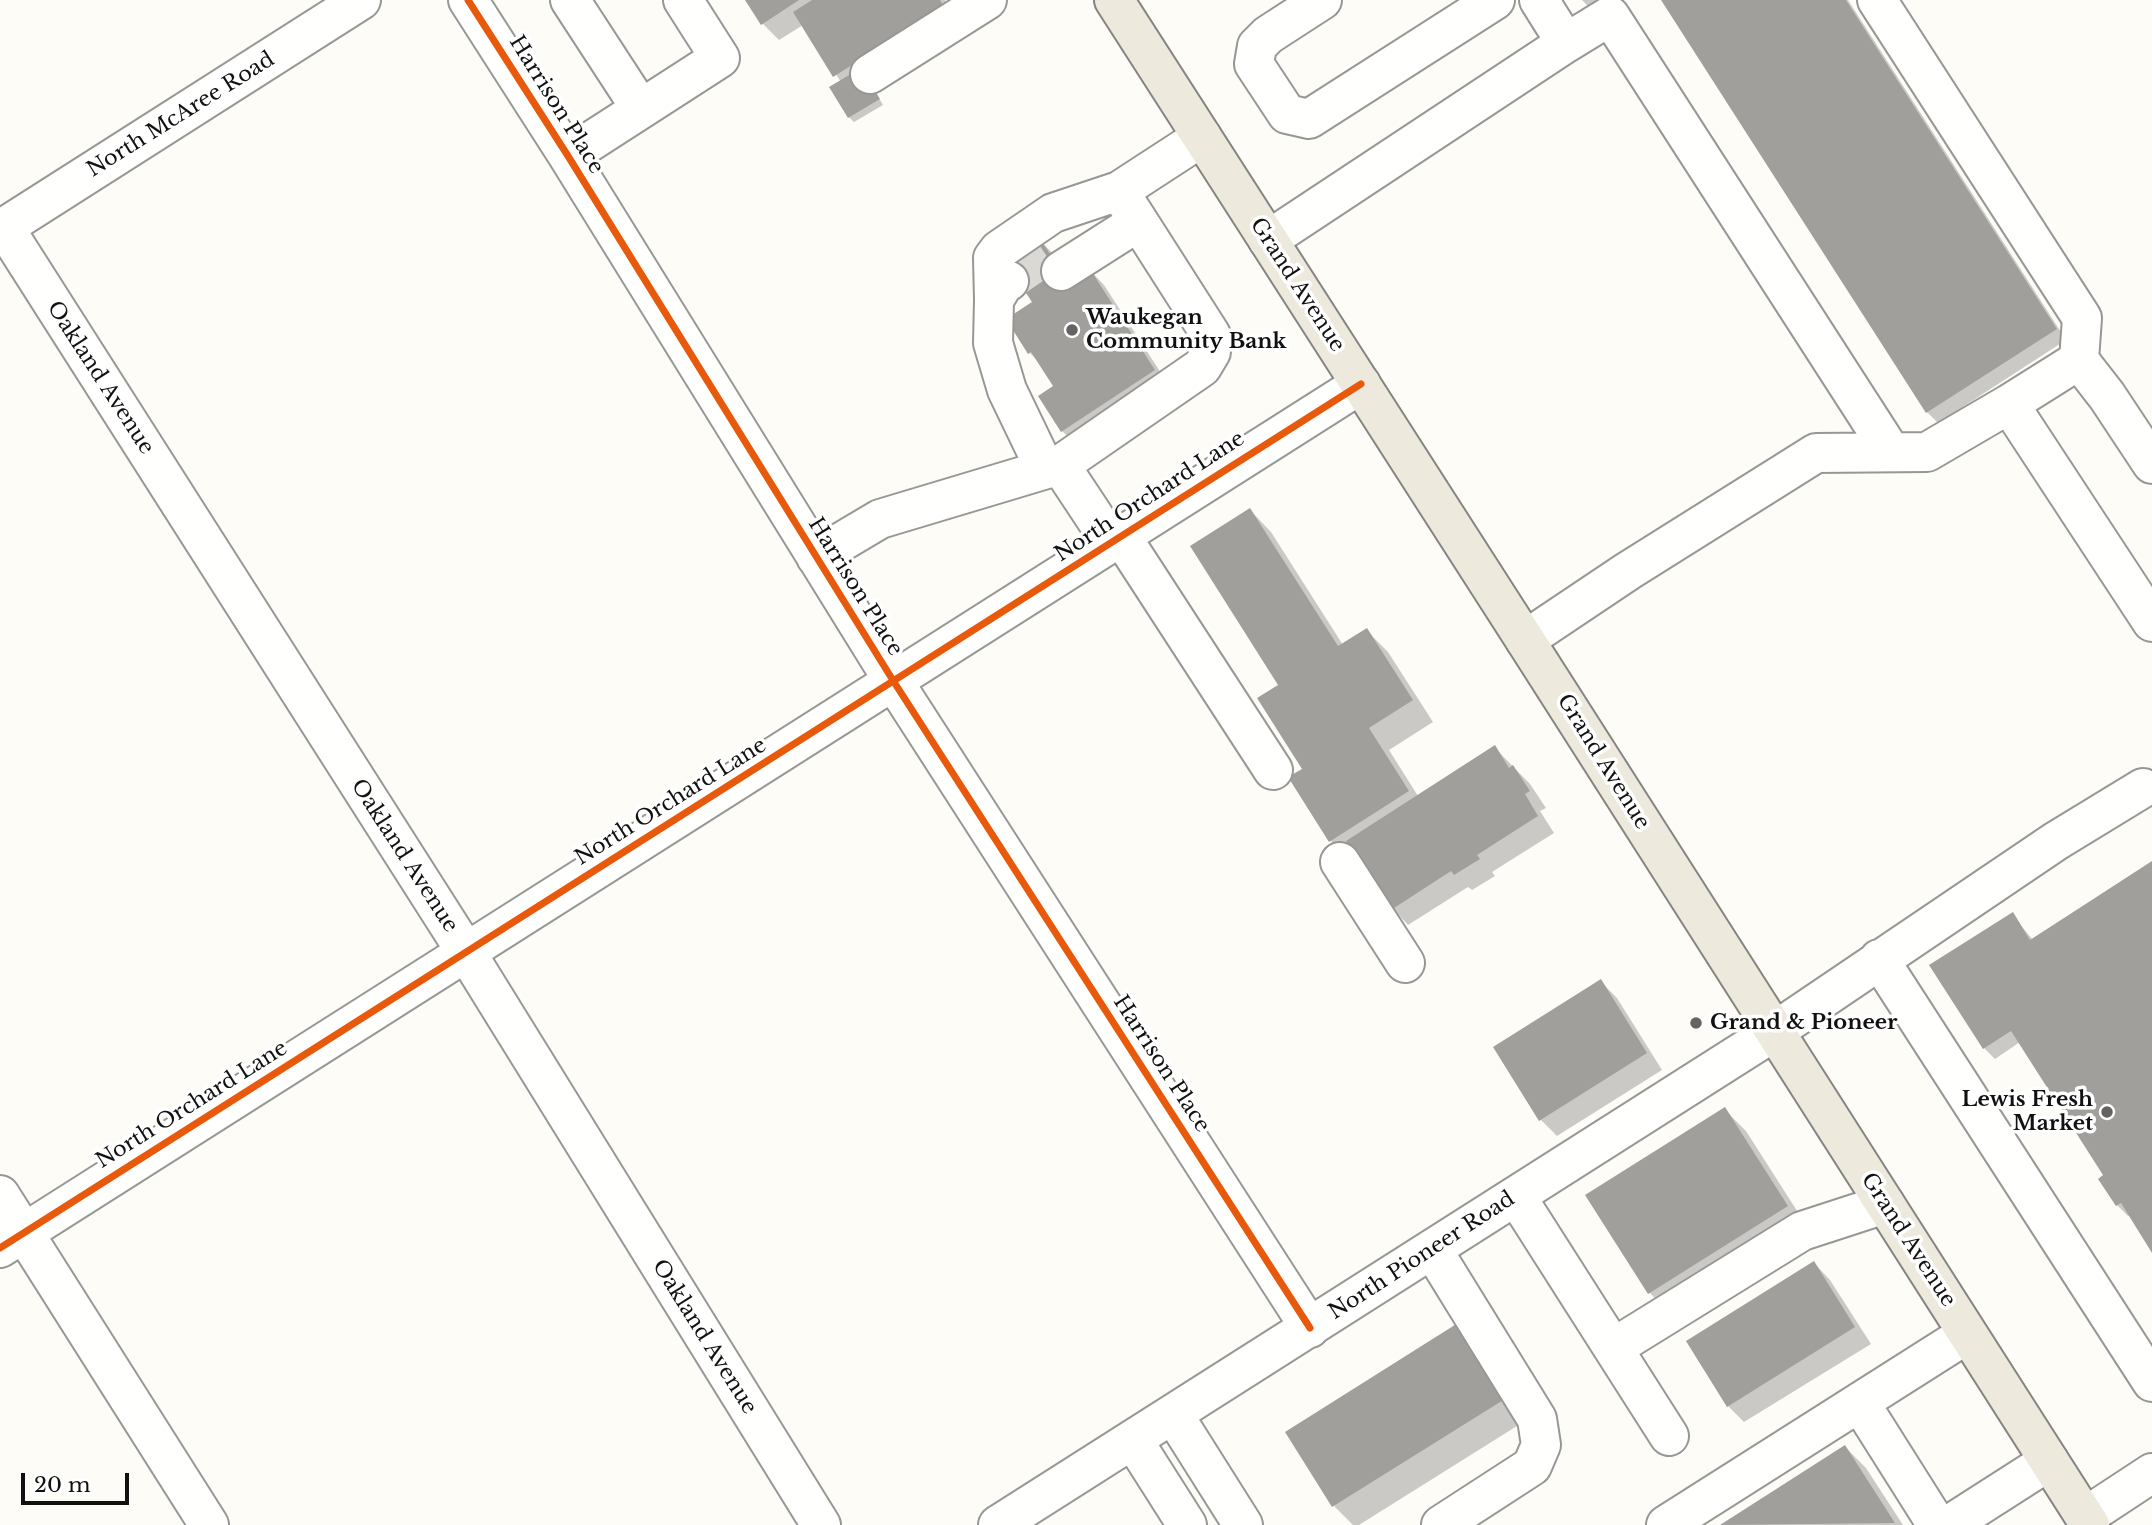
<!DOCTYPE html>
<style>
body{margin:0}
#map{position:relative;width:2152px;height:1525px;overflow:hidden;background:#fdfcf7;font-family:"Libre Baskerville",serif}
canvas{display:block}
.scale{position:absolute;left:21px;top:1473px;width:108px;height:32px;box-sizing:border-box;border:4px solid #111;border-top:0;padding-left:9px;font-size:21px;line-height:24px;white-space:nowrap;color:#111;-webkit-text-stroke:5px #fff;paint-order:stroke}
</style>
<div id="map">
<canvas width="2152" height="1525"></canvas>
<div class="scale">20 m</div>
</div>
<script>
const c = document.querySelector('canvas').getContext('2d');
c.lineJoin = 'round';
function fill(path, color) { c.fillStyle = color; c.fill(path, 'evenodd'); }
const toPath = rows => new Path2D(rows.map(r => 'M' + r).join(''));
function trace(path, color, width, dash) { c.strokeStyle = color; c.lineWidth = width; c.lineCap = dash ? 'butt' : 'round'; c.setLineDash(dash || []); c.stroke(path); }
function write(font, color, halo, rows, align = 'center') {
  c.font = font + ' "Libre Baskerville",serif'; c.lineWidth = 7; c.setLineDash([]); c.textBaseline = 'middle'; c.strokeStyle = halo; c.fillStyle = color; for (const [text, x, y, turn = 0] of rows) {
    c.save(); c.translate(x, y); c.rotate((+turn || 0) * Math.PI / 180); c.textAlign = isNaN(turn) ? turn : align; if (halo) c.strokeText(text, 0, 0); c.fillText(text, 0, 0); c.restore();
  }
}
fill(toPath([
 [747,0,945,0,960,24,869,81,883,105,854,122,849,117,841,82,803,25,779,40,762,23],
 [1582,0,1600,0,1589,7],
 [1663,0,1848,0,2066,340,1938,423,1927,412],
 [1039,239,1055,256,1088,268,1104,285,1170,387,1079,447,1062,431,1055,387,1040,363,1030,353,1009,319,1034,303],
 [1250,510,1271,532,1343,645,1366,630,1388,652,1433,722,1389,750,1418,796,1494,747,1530,784,1546,808,1540,811,1554,833,1492,872,1495,876,1472,890,1468,887,1408,925,1331,841,1304,769,1280,685],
 [2152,864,2152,1249,2130,1215,2128,1216,2117,1205,2100,1179,2105,1176,2020,1042,1995,1059,1984,1048,2012,915,2033,940],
 [1600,981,1617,998,1662,1070,1557,1136,1541,1120,1495,1047],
 [1724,1109,1746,1131,1808,1228,1671,1315,1650,1293,1588,1196],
 [1814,1263,1830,1280,1871,1344,1744,1422,1728,1406],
 [1457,1325,1525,1421,1359,1525,1353,1525,1334,1506],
 [1845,1447,1866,1468,1903,1525,1723,1525]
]), '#0003');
fill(toPath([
 [745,0,799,0,761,25],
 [812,0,940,0,944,7,833,77,793,12],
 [1661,0,1846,0,2057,329,1926,413],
 [861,68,880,99,848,118,829,87],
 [1039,237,1067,280,1088,266,1155,370,1061,432,1038,396,1053,386,1031,352,1028,354,1006,319,1032,302,1004,260],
 [1250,508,1338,646,1367,628,1413,700,1369,728,1409,791,1329,842,1288,777,1302,769,1257,698,1278,685,1190,546],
 [1495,745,1509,768,1513,765,1530,791,1525,794,1538,816,1477,855,1480,859,1454,875,1451,871,1391,910,1346,841],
 [2152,861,2152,1253,2121,1203,2116,1206,2098,1179,2103,1175,2011,1031,1983,1049,1929,965,2013,912,2030,940],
 [1601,979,1647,1053,1539,1121,1493,1047],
 [1725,1107,1788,1206,1648,1294,1585,1195],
 [1814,1261,1855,1327,1727,1407,1686,1341],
 [1458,1323,1505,1399,1332,1507,1285,1432],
 [1845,1445,1895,1523,1720,1525]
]), '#a19f9c');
trace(toPath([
 [1015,277,1050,253]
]), '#dad9d4', 38, [38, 19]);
const minor = toPath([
 [468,0,568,156,894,682,1310,1328],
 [570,0,641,109],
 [1322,0,1268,35,1257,46,1254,64,1287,114,1309,119,1495,0],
 [1539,0,1566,43],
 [1877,0,2082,318,2079,360,2009,404],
 [870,74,987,0],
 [568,156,720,58,683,0],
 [4,227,466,952,821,1525],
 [0,230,361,0],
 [1268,240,1566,43,1610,16,1891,452],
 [1061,271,1138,222],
 [1009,281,1003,285,994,300,993,343,1007,390,1045,469],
 [994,300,993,258,999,250,1053,213,1119,191,1202,137],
 [2079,360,2107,396,2152,464],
 [1060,465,1111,542],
 [1121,536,1273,770],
 [816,557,880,519,1060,465,1202,367,1211,352,1211,335,1119,191],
 [1525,640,1628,571,1816,453,1927,452,2009,404,2152,622],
 [1340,862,1405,963],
 [1879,959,2152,1382],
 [0,1195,209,1525],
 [1516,1196,1669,1436],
 [0,1248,1361,384],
 [1432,1249,1537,1419,1541,1445,1532,1466,1441,1525],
 [1613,1348,1802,1231,1885,1204],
 [1860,1403,1937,1525],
 [1173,1414,1243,1525],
 [1133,1440,1187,1525],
 [2085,1517,2152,1473],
 [998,1525,1775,1031,2056,841,2143,788],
 [1666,1525,1967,1334],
 [1949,1525,2049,1461]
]);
const major = toPath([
 [1114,0,1525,640,2090,1525]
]);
trace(minor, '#979795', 42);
trace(major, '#858482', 42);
trace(minor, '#fffffe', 38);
trace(major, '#ede9dc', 38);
trace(toPath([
 [468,0,568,156,894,682,1310,1328],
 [0,1248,1361,384]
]), '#e8590c', 7);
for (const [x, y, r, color] of [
 [1072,330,7,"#646362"],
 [1696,1023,7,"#646362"],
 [2107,1112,7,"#646362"]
]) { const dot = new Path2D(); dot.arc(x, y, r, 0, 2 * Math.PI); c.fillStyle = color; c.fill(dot); trace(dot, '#fff', 2.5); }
write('21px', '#111', '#fff', [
 ["Harrison Place",556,105,58],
 ["North McAree Road",181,115,-32],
 ["Grand Avenue",1297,285,57],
 ["Oakland Avenue",100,378,57],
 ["North Orchard Lane",1150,497,-33],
 ["Harrison Place",855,587,58],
 ["Grand Avenue",1603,762,58],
 ["North Orchard Lane",671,802,-32],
 ["Oakland Avenue",404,856,57],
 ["Harrison Place",1161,1064,57],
 ["North Orchard Lane",192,1105,-32],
 ["Grand Avenue",1908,1240,57],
 ["North Pioneer Road",1422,1256,-33],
 ["Oakland Avenue",704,1337,58]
]);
write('bold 21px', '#111', '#fff', [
 ["Waukegan",1086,318],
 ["Community Bank",1086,342],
 ["Grand & Pioneer",1710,1023],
 ["Lewis Fresh",2093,1100,"right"],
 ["Market",2093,1124,"right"]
], 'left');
</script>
